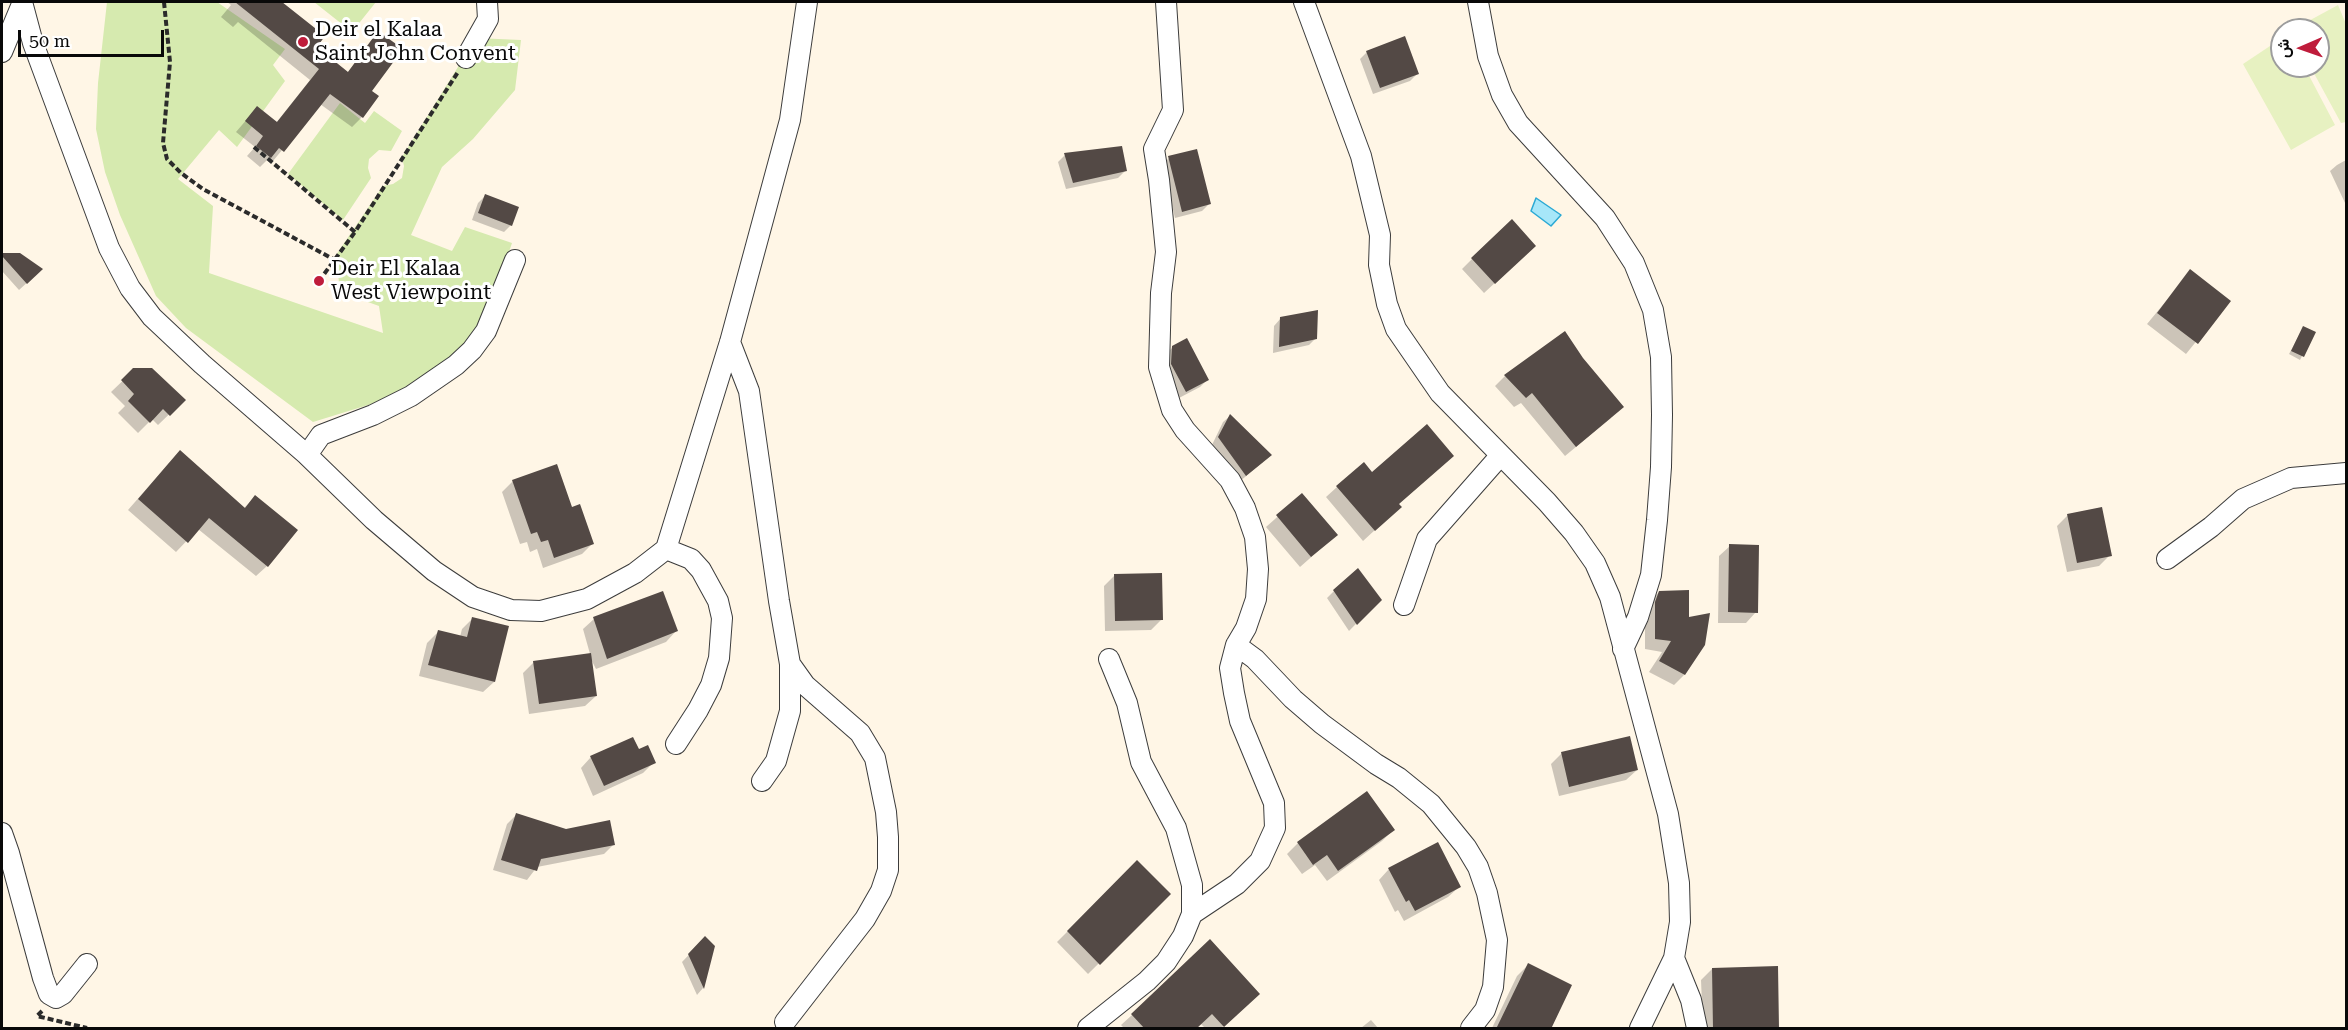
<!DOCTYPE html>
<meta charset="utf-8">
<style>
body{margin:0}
#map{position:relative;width:2348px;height:1030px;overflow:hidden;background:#fff6e6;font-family:"Roboto Serif",Vazirmatn,serif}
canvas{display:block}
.frame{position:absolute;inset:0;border:3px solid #090909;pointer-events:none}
.north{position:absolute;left:2270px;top:18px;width:60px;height:60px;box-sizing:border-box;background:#fff;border:2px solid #9d9d9d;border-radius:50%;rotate:268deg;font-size:16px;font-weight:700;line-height:24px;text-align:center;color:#090909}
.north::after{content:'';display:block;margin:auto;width:21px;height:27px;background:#bf1c3b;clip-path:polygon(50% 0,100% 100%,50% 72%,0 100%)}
.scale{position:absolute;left:18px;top:30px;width:146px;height:27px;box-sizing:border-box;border:3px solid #090909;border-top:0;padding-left:8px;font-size:18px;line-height:21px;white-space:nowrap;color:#090909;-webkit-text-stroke:4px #fff;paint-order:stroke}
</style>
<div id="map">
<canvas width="2348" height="1030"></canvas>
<div class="frame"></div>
<div class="north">ش</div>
<div class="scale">50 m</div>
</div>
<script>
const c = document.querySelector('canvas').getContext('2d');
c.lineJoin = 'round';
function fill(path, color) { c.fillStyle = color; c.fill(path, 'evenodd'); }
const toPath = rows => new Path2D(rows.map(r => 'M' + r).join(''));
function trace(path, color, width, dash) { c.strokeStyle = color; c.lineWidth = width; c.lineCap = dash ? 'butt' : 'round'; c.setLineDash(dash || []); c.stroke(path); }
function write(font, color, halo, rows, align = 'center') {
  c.font = font + ' "Roboto Serif",serif'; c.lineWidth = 6; c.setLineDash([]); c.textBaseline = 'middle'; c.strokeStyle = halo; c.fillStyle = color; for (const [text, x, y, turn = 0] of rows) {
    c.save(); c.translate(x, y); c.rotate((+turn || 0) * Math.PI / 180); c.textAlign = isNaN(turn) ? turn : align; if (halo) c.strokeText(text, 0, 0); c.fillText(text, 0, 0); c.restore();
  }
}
fill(toPath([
 [107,2,217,2,285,49,273,65,285,81,237,147,219,130,178,179,213,206,209,273,383,333,379,306,340,292,336,255,383,186,393,184,402,178,404,166,402,157,476,38,521,40,515,90,473,139,442,167,411,235,452,251,465,227,512,243,486,320,462,353,394,397,313,422,186,328,156,296,120,215,105,172,96,129,98,83],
 [314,2,376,2,352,32],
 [340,103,365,123,374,111,402,131,391,151,379,150,369,159,368,168,371,178,343,220,288,174]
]), '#d6eaaf');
fill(toPath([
 [2338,5,2346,24,2346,122,2341,123,2310,66,2318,66,2318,30,2292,30],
 [2282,38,2282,66,2304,66,2335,125,2291,150,2243,64]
]), '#e7f1c1');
const water = toPath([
 [1536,198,1561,215,1551,226,1531,211,1536,198]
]);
fill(water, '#a7e7f9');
trace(water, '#2ba9d4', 1.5);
fill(toPath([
 [227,2,280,2,323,37,315,47,347,73,379,33,370,91,362,117,352,127,320,104,273,161,269,158,260,167,247,156,255,147,236,132,248,118,257,108,276,123,310,80,238,22,233,27,221,17,231,5],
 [1367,52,1417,74,1410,81,1373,94,1360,59],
 [1065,155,1125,171,1118,178,1066,189,1058,162],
 [1169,158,1209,204,1202,211,1175,218,1162,165],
 [2346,160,2346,205,2330,171,2337,165],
 [485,196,511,225,504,232,472,220,478,203],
 [2,254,20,254,41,270,19,290,2,271],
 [1524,256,1484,293,1462,269,1472,259],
 [2191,271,2229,301,2186,354,2147,324],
 [1281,318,1316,338,1309,345,1273,353,1274,326],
 [2303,328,2314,333,2300,360,2289,354],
 [1172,348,1207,380,1200,387,1179,398,1165,355],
 [134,370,184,400,158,425,152,419,138,433,118,413,125,406,111,392],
 [1505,376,1611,418,1565,456,1521,403,1514,407,1495,386],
 [1230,416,1263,462,1239,482,1212,445,1223,422],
 [1452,456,1398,504,1400,507,1363,541,1326,497,1337,487,1372,474],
 [169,463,244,508,255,497,267,566,256,576,198,529,176,552,128,510],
 [513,481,593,543,582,554,543,568,537,549,530,552,527,542,520,544,502,492],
 [1302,495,1325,545,1300,567,1266,527],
 [2068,515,2110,555,2099,566,2067,572,2057,526],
 [1730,546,1756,612,1746,623,1718,623,1719,556],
 [1115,575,1162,619,1151,630,1105,631,1104,586],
 [1334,591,1380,599,1349,631,1327,598],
 [1659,592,1684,675,1674,685,1649,672,1662,652,1645,649,1645,614,1648,603],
 [473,618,494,682,483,692,419,676,427,643,438,632,460,637,462,629],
 [594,619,676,631,666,642,596,669,591,659,596,696,585,706,529,714,523,673,534,662,590,654,583,629],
 [638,751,654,762,643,773,593,796,581,768,591,757],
 [1562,753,1637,770,1626,780,1559,796,1551,764],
 [516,815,613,845,604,854,537,867,527,880,493,870,507,824],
 [1393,830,1382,841,1327,881,1315,865,1302,874,1287,854,1298,843],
 [1137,862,1169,894,1088,974,1057,942],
 [1389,869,1459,887,1448,897,1404,921,1398,910,1395,912,1379,880],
 [705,938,713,947,703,988,697,995,682,962],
 [1528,965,1550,1028,1492,1028,1517,976],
 [1712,969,1778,1028,1703,1028,1701,980],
 [1247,1005,1221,1028,1205,1028,1200,1023,1195,1028,1124,1028,1121,1025,1132,1015],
 [1371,1020,1378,1028,1361,1028]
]), '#0003');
fill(toPath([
 [235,2,282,2,325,36,317,47,348,72,378,31,403,49,372,91,379,96,363,118,330,94,284,152,279,148,271,158,256,146,263,136,245,121,257,106,277,122,319,69],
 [1405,36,1419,74,1380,88,1366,51],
 [1122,146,1127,171,1073,183,1064,153],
 [1197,149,1211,204,1182,212,1168,156],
 [485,194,519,207,512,226,478,213],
 [1512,219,1536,246,1495,284,1471,258],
 [2,253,20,253,43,269,27,284,2,256],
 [2190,269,2231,301,2198,344,2157,313],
 [1318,310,1317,339,1279,347,1280,317],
 [2303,326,2316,332,2304,357,2291,351],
 [1565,331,1583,358,1624,407,1576,447,1532,393,1526,398,1504,375],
 [1187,338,1209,380,1186,392,1171,364,1172,346],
 [133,368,152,368,186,400,170,416,163,409,150,423,128,401,134,394,121,380],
 [1230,414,1272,455,1246,476,1218,437],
 [1427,424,1454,456,1399,504,1402,507,1375,531,1336,486,1364,462,1372,472],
 [180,450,245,508,255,495,298,530,268,567,209,518,188,543,138,499],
 [557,464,572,507,580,504,594,544,554,558,548,540,541,542,537,532,531,534,512,480],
 [1302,493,1338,535,1311,557,1276,515],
 [2102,507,2112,556,2077,563,2067,514],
 [1729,544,1759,545,1758,613,1728,612],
 [1358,568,1382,600,1357,625,1333,590],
 [1162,573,1163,620,1115,621,1114,574],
 [1689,590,1689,617,1710,613,1705,645,1685,675,1659,661,1671,641,1655,639,1655,602,1659,591],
 [663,591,678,631,607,659,593,617],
 [472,617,509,626,495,682,428,665,438,630,467,637],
 [591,653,597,696,539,704,533,661],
 [1630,736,1638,770,1569,787,1561,752],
 [633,737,639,749,648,745,656,763,604,786,590,756],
 [1367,791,1395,830,1338,871,1327,855,1313,865,1297,842],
 [516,813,566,829,610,820,615,845,541,859,537,871,501,860],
 [1438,842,1461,887,1415,911,1409,900,1406,902,1388,868],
 [1137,860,1171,894,1100,965,1067,931],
 [705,936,715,946,704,989,688,954],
 [1210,939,1260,994,1224,1027,1212,1014,1196,1029,1145,1029,1131,1014],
 [1528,963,1572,985,1551,1029,1496,1029],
 [1778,966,1779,1029,1713,1029,1712,968]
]), '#534945');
const minor = toPath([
 [22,2,33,43,109,248,130,288,152,317,202,364,307,455,374,520,434,571,473,597,511,610,541,611,587,599,635,573,666,549,730,342,790,120,807,2],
 [1166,2,1173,110,1154,149,1159,180,1166,252,1161,293,1159,367,1172,410,1185,430,1230,480,1245,508,1255,537,1258,569,1256,599,1246,628,1236,645],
 [1304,2,1361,156,1380,235,1379,265,1387,304,1396,329,1440,393,1547,502,1574,533,1595,563,1610,597,1668,814,1679,883,1680,922,1674,958,1640,1028],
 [1478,2,1488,56,1502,95,1518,123,1605,218,1634,263,1653,310,1661,357,1662,415,1661,467,1657,520,1651,575,1638,617,1623,649],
 [2,52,22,4],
 [466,58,488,19,487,2],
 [730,342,749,391,779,601,790,664,805,685,860,733,875,758,886,812,888,837,888,870,881,891,865,919,785,1022],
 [307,455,321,435,373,415,411,396,456,365,472,350,486,331,515,260],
 [666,549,691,559,701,570,718,601,722,618,719,658,711,685,698,710,676,744],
 [2167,559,2211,527,2243,499,2291,478,2346,473],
 [1404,605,1427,539,1500,456],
 [1109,659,1127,703,1141,762,1176,828,1192,885,1192,914],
 [762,781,776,761,790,711,790,664],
 [2,833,9,853,43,978,49,994,56,998,63,994,87,964],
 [1674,958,1691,1000,1697,1028],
 [1088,1028,1147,981,1166,962,1183,936,1192,914,1237,884,1260,861,1275,828,1274,803,1240,721,1234,693,1230,668,1236,645,1255,659,1293,699,1322,724,1376,764,1399,778,1431,804,1466,847,1478,867,1487,893,1497,940,1493,987,1485,1010,1471,1028]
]);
trace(minor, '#3c3c3c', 22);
trace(toPath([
 [164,2,170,62,163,143,167,159,181,173,203,189,335,260],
 [254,147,355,232,458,72],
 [319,281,355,232],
 [42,1011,37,1016,87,1028]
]), '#2b2b2b', 4, [6, 3]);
trace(minor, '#fff', 20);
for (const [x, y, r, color] of [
 [303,42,6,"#bf1c3b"],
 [319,281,6,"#bf1c3b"]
]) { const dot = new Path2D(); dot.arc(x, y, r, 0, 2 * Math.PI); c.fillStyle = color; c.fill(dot); trace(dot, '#fff', 2); }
write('21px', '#090909', '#fff', [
 ["Deir el Kalaa",315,30],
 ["Saint John Convent",315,54],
 ["Deir El Kalaa",331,269],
 ["West Viewpoint",331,293]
], 'left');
</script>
